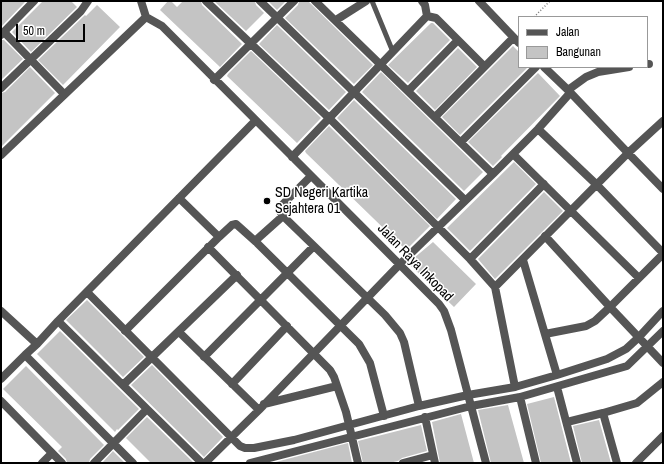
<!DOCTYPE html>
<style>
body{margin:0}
#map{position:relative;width:664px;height:464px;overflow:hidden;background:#fff;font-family:"Archivo Narrow",sans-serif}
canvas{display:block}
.frame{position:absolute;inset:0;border:2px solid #000;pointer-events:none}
.legend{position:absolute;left:518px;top:16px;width:130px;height:52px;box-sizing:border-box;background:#fff;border:1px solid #999;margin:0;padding:5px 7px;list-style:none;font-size:12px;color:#000}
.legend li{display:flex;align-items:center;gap:8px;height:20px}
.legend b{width:20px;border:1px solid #999}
.scale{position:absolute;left:16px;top:24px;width:69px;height:18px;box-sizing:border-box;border:2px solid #000;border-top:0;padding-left:5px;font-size:12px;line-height:14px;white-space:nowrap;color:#000;-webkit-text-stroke:3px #fff;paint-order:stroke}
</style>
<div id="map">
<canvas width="664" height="464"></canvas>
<div class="frame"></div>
<ul class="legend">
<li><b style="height:5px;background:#555"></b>Jalan</li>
<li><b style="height:11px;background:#c4c4c4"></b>Bangunan</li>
</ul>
<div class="scale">50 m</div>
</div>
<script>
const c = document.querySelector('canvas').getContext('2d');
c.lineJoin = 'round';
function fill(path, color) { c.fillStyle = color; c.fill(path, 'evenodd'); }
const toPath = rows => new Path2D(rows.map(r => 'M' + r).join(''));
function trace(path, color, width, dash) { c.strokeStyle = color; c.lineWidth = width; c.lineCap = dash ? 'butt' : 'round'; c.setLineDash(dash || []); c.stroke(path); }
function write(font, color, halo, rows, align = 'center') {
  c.font = font + ' "Archivo Narrow",sans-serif'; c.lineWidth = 3; c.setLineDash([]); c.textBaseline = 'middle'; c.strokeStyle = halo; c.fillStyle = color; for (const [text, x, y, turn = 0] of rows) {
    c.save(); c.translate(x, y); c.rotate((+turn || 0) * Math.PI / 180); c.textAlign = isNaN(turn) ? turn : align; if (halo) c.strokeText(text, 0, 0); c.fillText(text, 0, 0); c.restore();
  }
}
fill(toPath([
 [1,1,25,2,1,27],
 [43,1,71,1,77,7,31,52,12,32],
 [168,1,171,1,177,7,183,1,201,1,202,5,242,44,220,67,160,10],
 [214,1,255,1,256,5,264,13,246,31],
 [268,1,286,1,277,10],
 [299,1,308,1,373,65,354,84,285,18,298,5],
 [97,5,120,27,63,85,38,60,85,15,86,16],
 [431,23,433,23,450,40,408,83,388,65],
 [277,25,346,92,329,110,259,44],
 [1,40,4,40,23,59,1,80],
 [513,46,519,52,519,67,528,67,460,135,442,117],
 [458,48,477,67,435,110,416,91],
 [251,51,321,118,297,143,227,76,228,74],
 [30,67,55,93,1,147,1,93,5,92],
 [381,72,483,172,464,191,362,92],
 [538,73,560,96,501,156,502,157,493,166,468,142],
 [354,100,456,199,437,219,337,118],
 [329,126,430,226,406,250,306,153,305,151],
 [514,162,536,184,470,251,447,228],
 [544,192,563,211,495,279,478,259],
 [433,242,476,284,454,307,411,266,417,260,414,258],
 [87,300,144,357,123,377,66,320],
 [60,331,139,409,118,430,117,429,115,432,37,354],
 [152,365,223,437,204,457,131,385],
 [26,366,104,445,90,459,89,463,67,463,66,459,58,451,62,447,3,389],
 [554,397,571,463,541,463,527,404],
 [508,405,524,463,491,463,478,410],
 [461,414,474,463,440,463,432,422],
 [147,417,194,463,151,463,126,438],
 [599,420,611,463,582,463,573,426],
 [421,425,427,451,402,458,398,461,389,463,363,463,358,441],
 [348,443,352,463,272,463],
 [113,451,125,463,102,463]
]), '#c4c4c4');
trace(toPath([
 [534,17,550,1]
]), '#777', 1.5, [1, 2]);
trace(toPath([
 [372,1,393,52]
]), '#555', 5);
trace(toPath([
 [141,1,146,17,162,26,439,304,444,311,451,330,486,463],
 [206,1,329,118,470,259,495,287,628,153,568,90,544,67],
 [260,1,465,200],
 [315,1,493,174,538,129,570,93],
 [422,1,425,5,427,16],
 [479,1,519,43],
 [427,16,436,18,484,66],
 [336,20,366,1],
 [4,32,64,94],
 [1,35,34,1],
 [647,64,649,64],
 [214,80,294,1],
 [1,88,81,11,88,1],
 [568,90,586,77,598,72,629,67],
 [408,91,458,40],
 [435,117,513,38],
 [663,121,628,153,663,189],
 [538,129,597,185,663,253],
 [461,142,536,67],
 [513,154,639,278],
 [1,155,146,17],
 [292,157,427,16],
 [179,198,219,237],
 [545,236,610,307,663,254],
 [255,241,283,216],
 [314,246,385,315,400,333,404,342,419,406],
 [208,247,330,370,334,377,346,412,358,463],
 [470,259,544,184],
 [523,260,557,375],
 [495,287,515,387],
 [87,292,240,446,245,448,254,448,294,440,419,406,468,395,515,387,557,375,607,359,626,349,638,338,663,311],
 [1,311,37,344],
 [58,321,147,409,94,463],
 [125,331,219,237,232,225,236,224,255,241,359,344,370,363,384,416],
 [179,332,259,410],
 [545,334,586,326,595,321,610,307,663,363],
 [25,355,133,463],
 [204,357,314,246,283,216,279,210,280,207,311,176],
 [1,379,25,355,37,344,58,321,255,121],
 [232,384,287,326],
 [123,385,237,275],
 [557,387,577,463],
 [520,397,536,463],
 [1,401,62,463],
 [264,404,337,386],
 [147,409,202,463],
 [425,417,435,463],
 [567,422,603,413],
 [42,463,52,453],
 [205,463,259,410,400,264,493,174],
 [250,463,471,406,520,397,627,366,663,331],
 [403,463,433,455],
 [617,463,603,413,637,403,663,382],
 [636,463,663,436]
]), '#555', 8);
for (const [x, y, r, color] of [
 [267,201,4,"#000"]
]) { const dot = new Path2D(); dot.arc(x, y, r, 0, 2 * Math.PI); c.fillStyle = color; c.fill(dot); trace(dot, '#fff', 1.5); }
write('14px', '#000', '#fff', [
 ["SD Negeri Kartika",275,193],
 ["Sejahtera 01",275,209]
], 'left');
write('14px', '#000', '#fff', [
 ["Jalan Raya Inkopad",415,263,46]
]);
</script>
